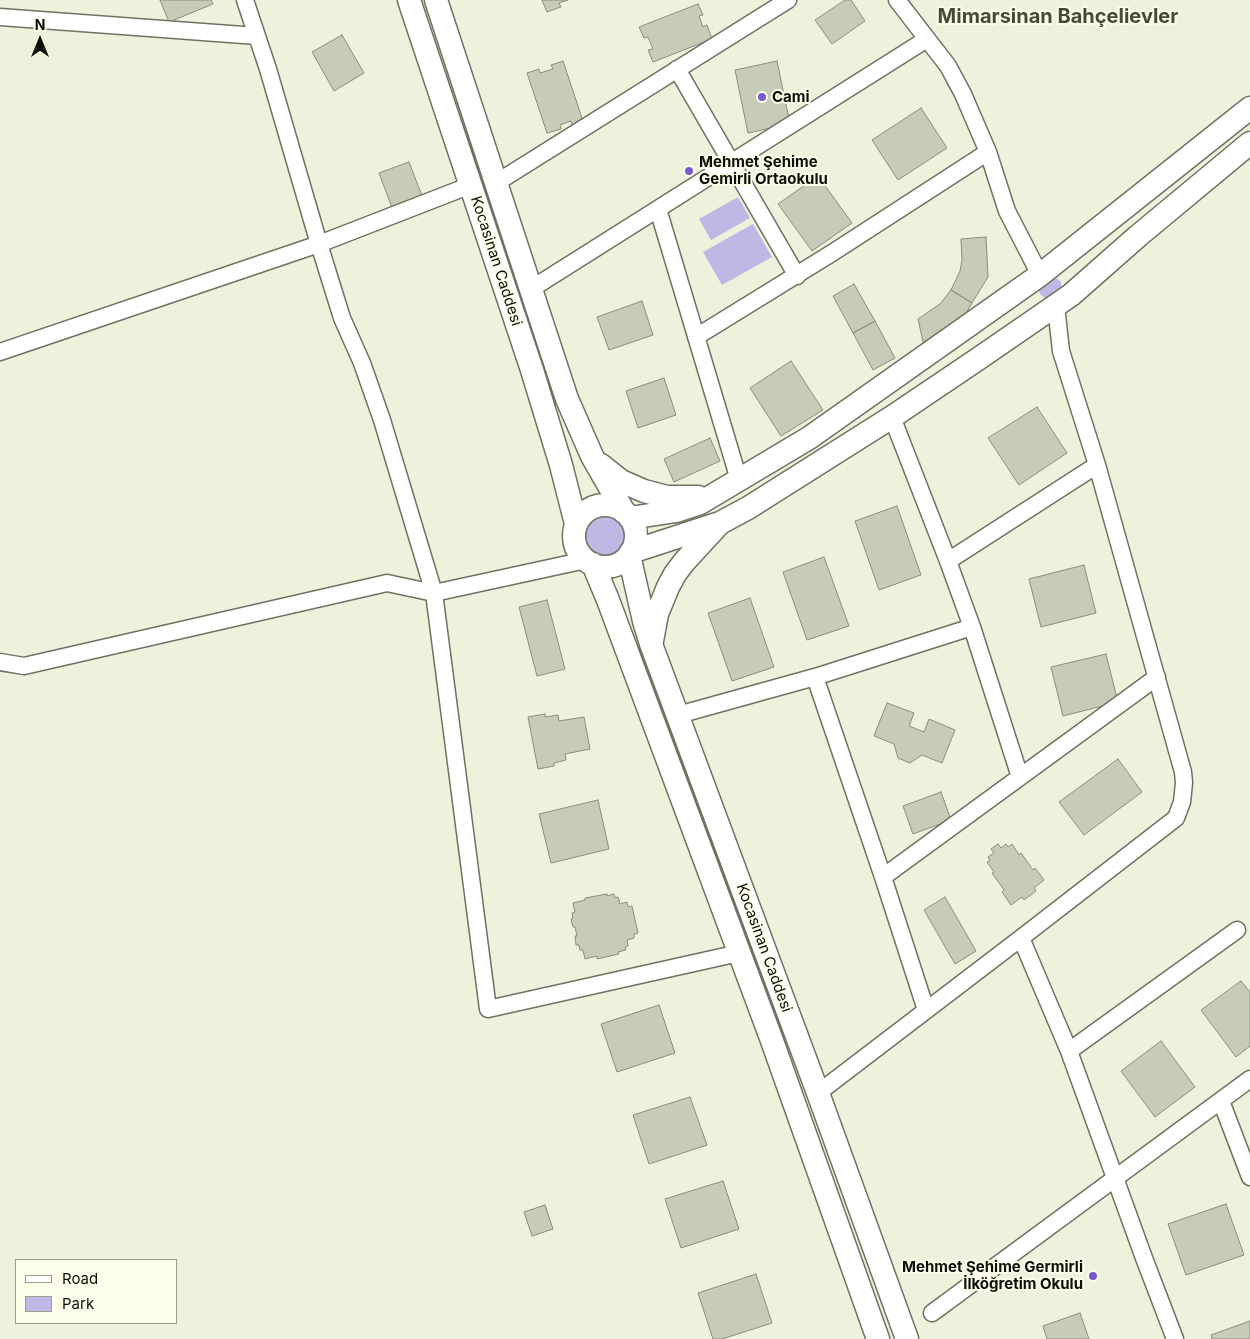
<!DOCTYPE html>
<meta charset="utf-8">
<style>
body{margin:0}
#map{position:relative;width:1250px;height:1339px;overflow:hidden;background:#edf2dd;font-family:Inter,sans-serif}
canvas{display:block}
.legend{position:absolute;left:15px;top:1259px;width:162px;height:65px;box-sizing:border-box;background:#fbffea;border:1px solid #9c9f8f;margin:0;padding:6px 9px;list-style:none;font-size:15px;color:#0d0e07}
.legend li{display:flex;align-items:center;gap:10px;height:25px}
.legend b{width:25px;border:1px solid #9c9f8f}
.north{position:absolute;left:15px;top:15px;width:50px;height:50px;-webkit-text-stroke:4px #fbffea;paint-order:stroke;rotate:0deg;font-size:14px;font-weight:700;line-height:20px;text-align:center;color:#0d0e07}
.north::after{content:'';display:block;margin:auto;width:18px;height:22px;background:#0d0e07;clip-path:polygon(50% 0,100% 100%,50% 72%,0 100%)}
</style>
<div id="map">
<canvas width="1250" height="1339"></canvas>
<ul class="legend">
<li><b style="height:6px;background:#fff"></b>Road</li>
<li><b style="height:14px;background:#bfb7e4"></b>Park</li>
</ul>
<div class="north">N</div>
</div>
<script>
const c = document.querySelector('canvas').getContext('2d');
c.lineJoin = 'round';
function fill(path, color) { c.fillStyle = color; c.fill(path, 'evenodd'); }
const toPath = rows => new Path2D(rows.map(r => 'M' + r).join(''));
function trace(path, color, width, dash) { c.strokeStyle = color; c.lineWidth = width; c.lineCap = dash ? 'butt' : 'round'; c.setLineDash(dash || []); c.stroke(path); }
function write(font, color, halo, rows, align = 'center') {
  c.font = font + ' Inter,sans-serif'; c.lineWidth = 4; c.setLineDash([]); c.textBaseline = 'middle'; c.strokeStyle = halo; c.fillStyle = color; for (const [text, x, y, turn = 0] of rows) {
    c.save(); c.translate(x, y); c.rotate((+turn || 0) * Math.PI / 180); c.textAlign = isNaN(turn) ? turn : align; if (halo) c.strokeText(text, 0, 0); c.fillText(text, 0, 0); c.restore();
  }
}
fill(toPath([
 [738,197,750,218,711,240,699,219],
 [753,224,772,257,722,285,703,252],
 [1055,277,1061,282,1062,290,1046,299,1040,294,1038,286],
 '582 536a23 23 0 1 1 46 0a23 23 0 1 1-46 0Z'
]), '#bfb7e4');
const building = toPath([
 [160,0,211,0,213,4,169,22,160,0],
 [542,0,568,0,559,3,561,7,547,12,542,0],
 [845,0,851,0,865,21,832,44,815,20,845,0],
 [698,4,703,15,699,16,703,27,707,25,712,39,653,62,648,50,653,49,648,37,644,38,639,27,698,4],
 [342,35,364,73,334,91,312,52,342,35],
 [563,61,583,121,572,125,571,121,560,125,561,129,547,133,527,73,539,69,540,73,553,69,551,65,563,61],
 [777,61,790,124,748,133,735,70,777,61],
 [921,108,947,148,898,180,872,140,921,108],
 [409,162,424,201,394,213,379,173,409,162],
 [818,176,852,223,812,251,778,204,818,176],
 [986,237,988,277,972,303,951,290,960,271,962,260,961,239,986,237],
 [854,284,875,321,853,333,833,296,854,284],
 [951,290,972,303,955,332,924,346,918,319,940,304,951,290],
 [642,301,653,335,609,350,597,317,642,301],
 [875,321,895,358,873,370,853,333,875,321],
 [791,361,823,410,781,436,750,388,791,361],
 [664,378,676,415,638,428,626,391,664,378],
 [1037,407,1067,453,1019,485,988,438,1037,407],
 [710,438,720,461,674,482,664,459,710,438],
 [897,506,921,575,879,590,855,521,897,506],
 [824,557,849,626,807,640,783,572,824,557],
 [1084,565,1096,613,1041,627,1029,579,1084,565],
 [750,598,774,667,732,681,708,613,750,598],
 [547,600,565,669,537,676,519,607,547,600],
 [1106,654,1118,702,1063,716,1051,667,1106,654],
 [887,703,914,713,909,726,924,732,929,719,955,730,942,763,922,755,910,763,898,758,894,744,874,736,887,703],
 [545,714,545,717,558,715,559,721,584,717,590,749,565,754,566,760,554,763,554,766,538,769,528,717,545,714],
 [1118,759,1142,792,1084,835,1059,802,1118,759],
 [941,792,951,820,913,834,903,806,941,792],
 [598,800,609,849,551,863,539,814,598,800],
 [998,844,1001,848,1006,844,1008,847,1012,844,1019,855,1021,853,1033,870,1035,868,1044,880,1034,888,1036,891,1024,900,1022,897,1011,905,1002,892,1004,890,992,873,994,872,987,862,990,860,988,857,994,853,991,849,998,844],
 [607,894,607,896,614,894,615,898,618,897,620,904,627,902,628,907,632,906,638,933,634,934,634,938,627,940,628,946,625,947,626,950,618,952,619,954,597,959,597,956,585,959,583,950,580,950,579,945,576,945,575,936,577,936,575,927,573,927,571,919,573,918,572,913,575,912,573,903,585,900,585,898,607,894],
 [945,897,976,951,955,964,924,910,945,897],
 [1241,981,1250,992,1250,1046,1236,1057,1201,1010,1241,981],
 [659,1005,675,1053,617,1072,601,1024,659,1005],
 [1161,1041,1195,1087,1155,1117,1121,1071,1161,1041],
 [690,1097,707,1145,649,1164,633,1115,690,1097],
 [723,1181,739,1229,681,1248,665,1199,723,1181],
 [1226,1204,1244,1255,1186,1275,1168,1224,1226,1204],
 [545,1205,553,1229,532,1236,524,1212,545,1205],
 [756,1274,772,1323,722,1339,713,1339,698,1293,756,1274],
 [1080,1313,1089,1339,1047,1339,1043,1326,1080,1313],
 [1250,1321,1250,1339,1212,1339,1211,1335,1250,1321]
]);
fill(building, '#c7ccb8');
trace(building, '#898d7a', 1);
const minor = toPath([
 [245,0,268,69,319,244,342,318,362,363,382,420,434,593,488,1009,739,953],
 [897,0,948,66,963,94,988,152,1007,211,1040,275],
 [0,17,257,36],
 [677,69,797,276],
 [496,183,788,0],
 [658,209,739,480],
 [531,289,927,39],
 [696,337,832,253,988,152],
 [0,352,319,244,471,185],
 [948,561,1097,465],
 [972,627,1020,777],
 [0,662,24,666,387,583,434,593,586,560],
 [815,677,883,877,926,1010],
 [678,715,815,677,972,627,948,561,892,417],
 [883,877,1157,677],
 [1021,938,1069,1051,1144,1258,1175,1339],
 [1069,1051,1237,930],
 [818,1093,1021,938,1176,818,1182,802,1184,783,1183,772,1097,465,1061,351,1056,306],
 [1221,1101,1250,1177],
 [932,1313,1250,1079]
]);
const secondary = toPath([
 [409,0,532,370,561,465,576,524],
 [436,0,567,399,592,456,624,512],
 [601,465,621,481,644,491,667,497,698,497],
 '574 536a31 31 0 1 1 62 0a31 31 0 1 1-62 0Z',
 [630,518,676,511,700,503,809,438,1040,275,1250,108],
 [631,552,720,523,748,508,892,417,978,359,1071,295,1138,236,1250,143],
 [629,555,644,621,651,644,818,1093,907,1339],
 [593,564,608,600,771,1038,878,1339],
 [652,641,657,614,668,587,675,574,684,562,719,524]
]);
trace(minor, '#6e7260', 19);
trace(secondary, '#6e7260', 25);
trace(minor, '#fff', 16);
trace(secondary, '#fff', 22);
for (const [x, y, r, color] of [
 [762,97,5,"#7a58d2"],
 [689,171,5,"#7a58d2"],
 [1093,1276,5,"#7a58d2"]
]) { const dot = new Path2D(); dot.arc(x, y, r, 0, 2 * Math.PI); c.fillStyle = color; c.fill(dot); trace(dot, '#fbffea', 2); }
write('bold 15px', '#0d0e07', '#fbffea', [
 ["Cami",772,97],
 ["Mehmet Şehime",699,162],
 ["Gemirli Ortaokulu",699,179],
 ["Mehmet Şehime Germirli",1083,1267,"right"],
 ["İlköğretim Okulu",1083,1284,"right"]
], 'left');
write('15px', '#0d0e07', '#fbffea', [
 ["Kocasinan Caddesi",496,261,72],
 ["Kocasinan Caddesi",764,948,70]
]);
write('bold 20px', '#454938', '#fbffea', [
 ["Mimarsinan Bahçelievler",1058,17]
]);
</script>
